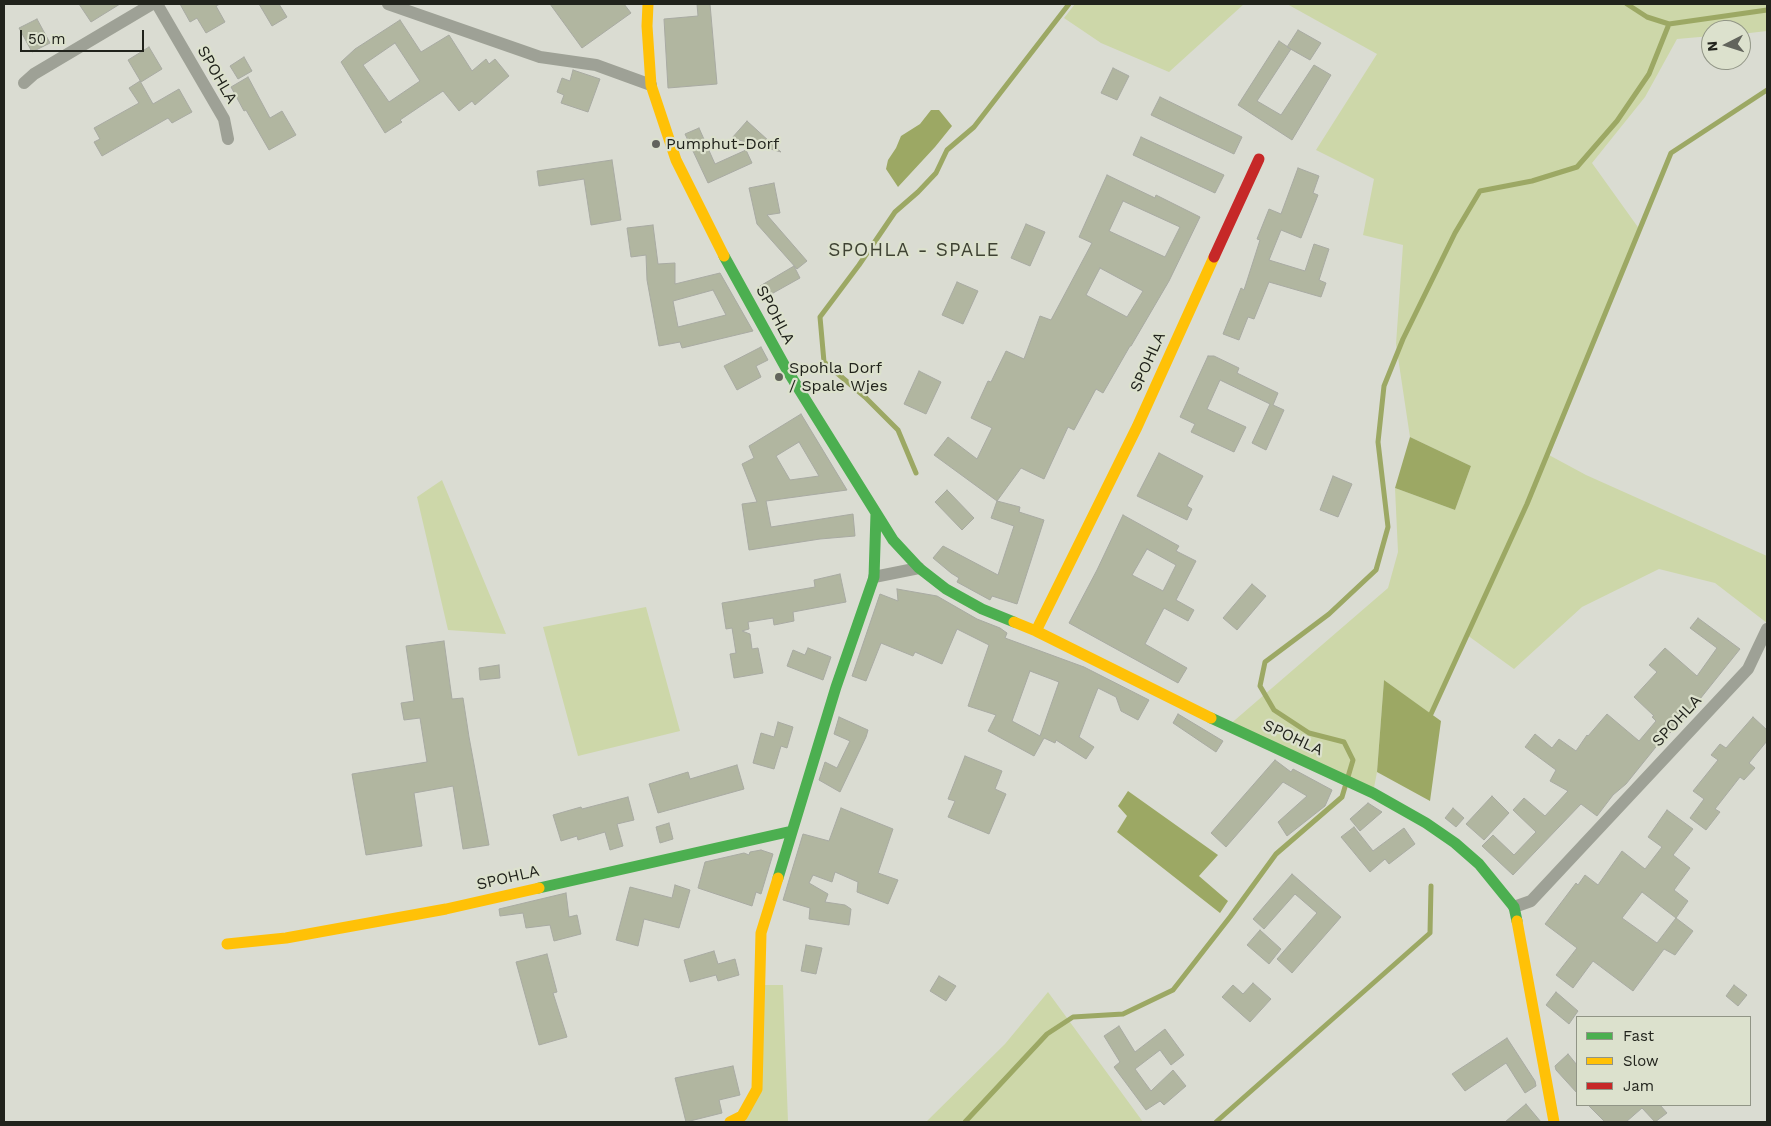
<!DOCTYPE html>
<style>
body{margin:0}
#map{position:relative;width:1771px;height:1126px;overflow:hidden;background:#dadcd2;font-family:"Work Sans",sans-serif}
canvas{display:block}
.frame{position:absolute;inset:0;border:5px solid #21231c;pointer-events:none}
.legend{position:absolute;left:1576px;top:1016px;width:175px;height:90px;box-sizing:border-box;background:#dce1cd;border:1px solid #919586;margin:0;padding:6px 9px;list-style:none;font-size:15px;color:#21231c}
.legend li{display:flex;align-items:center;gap:10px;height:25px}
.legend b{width:25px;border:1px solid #919586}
.north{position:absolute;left:1701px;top:20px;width:50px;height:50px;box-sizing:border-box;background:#dce1cd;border:1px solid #919586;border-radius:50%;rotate:265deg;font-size:14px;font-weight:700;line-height:20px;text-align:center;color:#21231c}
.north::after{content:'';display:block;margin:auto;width:18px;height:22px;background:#62645c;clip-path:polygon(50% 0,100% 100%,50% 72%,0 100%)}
.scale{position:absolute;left:20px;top:30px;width:124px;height:22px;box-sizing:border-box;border:2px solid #21231c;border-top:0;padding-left:6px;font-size:15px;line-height:18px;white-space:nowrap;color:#21231c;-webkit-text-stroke:4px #dce1cd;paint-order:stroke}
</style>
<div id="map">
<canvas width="1771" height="1126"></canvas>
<div class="frame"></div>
<ul class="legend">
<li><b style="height:6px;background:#4caf50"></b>Fast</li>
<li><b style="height:6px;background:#ffc107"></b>Slow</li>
<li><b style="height:6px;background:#c62828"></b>Jam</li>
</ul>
<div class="north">N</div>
<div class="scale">50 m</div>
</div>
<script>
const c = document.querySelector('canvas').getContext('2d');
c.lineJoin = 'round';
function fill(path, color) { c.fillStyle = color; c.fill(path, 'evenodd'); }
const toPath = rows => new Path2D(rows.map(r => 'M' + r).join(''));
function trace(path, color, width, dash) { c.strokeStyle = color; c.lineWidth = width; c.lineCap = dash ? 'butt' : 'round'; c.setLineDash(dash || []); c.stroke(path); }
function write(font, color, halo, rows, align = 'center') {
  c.font = font + ' "Work Sans",sans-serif'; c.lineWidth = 4.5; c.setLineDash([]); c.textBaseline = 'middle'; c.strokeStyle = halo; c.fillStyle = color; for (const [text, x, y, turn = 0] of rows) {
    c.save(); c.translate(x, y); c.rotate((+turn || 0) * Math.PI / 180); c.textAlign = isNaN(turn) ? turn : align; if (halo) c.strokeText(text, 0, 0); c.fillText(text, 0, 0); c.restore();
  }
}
fill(toPath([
 [1075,4,1244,4,1169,72,1101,43,1064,18],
 [1287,4,1767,4,1767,31,1741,34,1741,30,1711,30,1711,36,1677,39,1645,97,1592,163,1640,230,1547,454,1586,475,1767,556,1767,623,1715,583,1659,569,1582,607,1514,669,1467,635,1431,714,1384,680,1377,772,1373,793,1228,726,1388,588,1398,552,1395,488,1455,510,1471,466,1410,437,1396,344,1403,245,1363,235,1374,179,1316,150,1377,54],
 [442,480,506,634,448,630,417,497],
 [646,607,680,731,578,756,543,627],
 [759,985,783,985,788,1122,730,1122,757,1089],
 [1048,992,1143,1122,926,1122,1005,1044]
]), '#cdd7a9');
fill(toPath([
 [931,110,939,110,952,126,935,147,898,187,886,169,888,160,896,148,901,136,920,124],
 [1410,437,1471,466,1455,510,1395,488],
 [1384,680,1441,721,1430,801,1377,772],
 [1128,791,1218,855,1199,876,1228,901,1220,913,1117,832,1127,816,1118,806]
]), '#9ca864');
trace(toPath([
 [1627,4,1647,17,1669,24],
 [916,473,898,430,865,397,824,362,820,317,859,265,895,212,918,192,936,173,947,150,974,127,1069,4],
 [1431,714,1527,504,1671,153,1767,90],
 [965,1122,1047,1034,1073,1017,1123,1014,1173,990,1230,917,1276,854,1342,797,1353,760,1344,742,1309,733,1274,710,1260,686,1265,662,1329,614,1376,570,1388,527,1378,442,1384,386,1403,339,1455,233,1480,191,1532,181,1577,167,1617,121,1649,74,1669,24,1767,10],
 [1216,1122,1430,933,1431,886]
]), '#9ca864', 5);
const building = toPath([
 [79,4,120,4,91,22,79,4],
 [180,4,220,4,216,6,225,22,206,33,197,18,190,22,180,4],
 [259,4,279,4,287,17,272,26,259,4],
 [550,4,624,4,631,13,582,48,550,4],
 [697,4,710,4,717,84,668,88,664,19,698,16,697,4],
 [37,19,50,43,32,52,19,28,37,19],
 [400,20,421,52,449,35,472,71,486,59,489,64,495,59,509,76,475,105,472,101,459,111,443,91,400,120,402,122,385,133,341,62,355,49,400,20],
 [395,43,420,81,389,102,363,65,395,43],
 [1298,30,1321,43,1310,60,1287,47,1298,30],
 [1279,41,1291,49,1257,101,1281,115,1314,65,1331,75,1292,140,1238,105,1279,41],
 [149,47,162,69,141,82,128,60,149,47],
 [244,57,252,71,238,79,230,66,244,57],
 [1113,68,1129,76,1117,100,1101,93,1113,68],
 [573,70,600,79,588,112,561,103,564,95,557,92,562,78,570,81,573,70],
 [248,77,270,118,282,111,296,135,269,150,246,110,244,111,231,87,248,77],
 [140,81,153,104,179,89,192,112,172,123,168,118,102,156,94,142,100,139,94,128,139,103,129,88,140,81],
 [1160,97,1242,137,1234,154,1151,115,1160,97],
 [747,121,781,152,732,138,747,121],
 [699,128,715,164,746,150,752,163,708,183,685,134,699,128],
 [1141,137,1224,175,1215,193,1133,155,1141,137],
 [612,160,621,220,591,225,584,179,539,186,537,171,612,160],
 [1298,168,1319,176,1313,193,1318,195,1301,238,1281,230,1269,260,1305,271,1314,244,1329,249,1319,280,1326,283,1321,297,1269,282,1254,319,1248,317,1239,340,1223,334,1241,288,1244,290,1260,240,1257,239,1269,209,1281,214,1298,168],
 [1107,175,1155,198,1156,195,1200,217,1169,281,1131,346,1130,346,1103,393,1096,389,1074,430,1068,427,1044,479,1021,468,997,501,934,455,948,437,977,459,992,428,971,418,988,381,991,382,1006,351,1024,359,1040,316,1051,320,1092,243,1079,237,1107,175],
 [1123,201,1180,227,1165,257,1109,231,1123,201],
 [1100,268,1143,291,1127,317,1086,295,1100,268],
 [774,183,780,213,767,215,807,261,797,269,757,224,749,188,774,183],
 [1026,224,1045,232,1030,266,1011,258,1026,224],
 [653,225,658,264,675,263,675,284,720,273,753,331,682,348,680,342,659,346,647,280,646,255,631,257,627,228,653,225],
 [713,290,726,315,678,327,673,301,713,290],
 [794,266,800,278,766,297,760,286,794,266],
 [957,282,978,291,963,324,942,315,957,282],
 [761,347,768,360,756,366,761,377,737,390,724,366,761,347],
 [1208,356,1214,356,1239,368,1237,373,1278,393,1273,405,1284,410,1266,450,1252,443,1270,404,1220,380,1207,409,1246,427,1234,452,1191,432,1195,424,1180,417,1208,356],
 [919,371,941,382,926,414,904,404,919,371],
 [801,414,847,490,766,501,771,527,853,514,855,536,820,539,749,550,742,504,757,502,742,464,754,458,749,446,801,414],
 [799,442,819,476,790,480,776,456,799,442],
 [1159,453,1203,476,1187,506,1192,509,1187,520,1137,496,1159,453],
 [1333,476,1352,484,1338,517,1320,510,1333,476],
 [947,490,974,518,962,530,935,502,947,490],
 [997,501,1020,507,1019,512,1044,520,1017,604,992,596,990,600,957,582,959,578,951,573,933,558,943,546,998,575,1014,526,991,518,997,501],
 [1123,515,1179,546,1176,551,1196,561,1176,600,1194,610,1188,621,1164,608,1145,644,1187,668,1178,683,1069,623,1097,570,1123,515],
 [1147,549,1176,565,1163,591,1132,575,1147,549],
 [840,574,846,602,793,612,794,621,774,625,773,618,748,622,749,629,742,631,750,634,752,649,758,648,763,673,734,678,730,654,736,653,732,628,726,629,722,603,815,587,814,580,840,574],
 [1252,584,1266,596,1237,630,1223,618,1252,584],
 [897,589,937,596,977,619,1000,628,1007,633,1005,638,1084,667,1149,700,1138,720,1121,711,1116,697,1098,688,1079,737,1094,747,1086,759,1056,740,1055,743,1044,738,1034,756,988,731,996,715,968,706,989,645,957,629,942,664,915,652,913,656,881,643,866,681,852,676,880,594,898,601,897,589],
 [1030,671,1059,682,1040,736,1012,721,1030,671],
 [1698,618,1740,649,1696,704,1670,733,1668,732,1626,784,1613,795,1597,816,1581,804,1513,875,1482,846,1493,835,1514,855,1536,832,1513,810,1524,798,1545,816,1568,791,1550,781,1556,770,1525,747,1535,734,1552,748,1559,739,1576,751,1587,735,1588,736,1607,714,1639,741,1656,721,1652,717,1654,716,1634,697,1657,672,1649,665,1665,648,1697,676,1717,648,1690,628,1698,618],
 [444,641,452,699,463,698,469,737,489,845,463,849,453,786,414,793,422,846,366,855,352,774,427,762,420,718,404,720,401,703,414,701,406,646,444,641],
 [808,648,831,657,823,680,787,666,793,650,805,655,808,648],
 [499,665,500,678,480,680,479,668,499,665],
 [1178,714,1223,741,1216,752,1173,723,1178,714],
 [839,717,868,730,866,737,840,792,819,780,825,762,837,768,850,741,834,734,839,717],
 [1753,717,1767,730,1767,741,1749,763,1755,768,1744,780,1740,777,1715,809,1720,812,1706,830,1690,818,1704,799,1693,791,1718,760,1711,755,1720,744,1726,748,1753,717],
 [778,722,793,727,787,748,781,746,774,769,753,763,761,733,774,737,778,722],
 [965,756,1002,771,995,789,1006,794,989,834,948,817,955,801,948,799,965,756],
 [1275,760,1291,772,1293,769,1332,790,1325,806,1287,836,1278,822,1307,796,1283,782,1226,847,1211,833,1275,760],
 [737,765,744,789,658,813,649,784,688,772,690,779,737,765],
 [1492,796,1509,813,1484,840,1466,824,1492,796],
 [628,797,634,820,617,824,623,846,610,850,605,832,578,840,577,836,561,841,553,815,581,807,582,809,628,797],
 [1368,803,1382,812,1360,831,1350,819,1368,803],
 [841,808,893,829,878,873,898,880,888,904,857,892,858,882,835,872,832,882,813,875,809,883,828,894,825,902,845,905,851,909,849,925,809,919,810,908,783,900,803,834,829,841,841,808],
 [1453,808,1464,818,1456,827,1445,818,1453,808],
 [1667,810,1693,829,1673,855,1690,868,1674,890,1688,901,1676,918,1693,931,1675,955,1664,949,1633,991,1593,961,1573,988,1556,975,1577,948,1545,924,1576,883,1578,885,1585,875,1598,885,1622,851,1645,869,1662,847,1648,837,1667,810],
 [1642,892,1676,918,1657,943,1622,918,1642,892],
 [669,823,673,839,660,843,656,827,669,823],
 [1354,827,1373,851,1404,828,1415,844,1389,864,1385,859,1370,872,1341,837,1354,827],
 [761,850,773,854,761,894,756,892,752,906,698,888,705,862,744,853,749,855,750,852,761,850],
 [1292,874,1341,917,1292,973,1277,959,1317,913,1295,894,1264,929,1253,919,1292,874],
 [675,885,690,890,679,928,644,919,638,946,616,940,630,887,672,898,675,885],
 [566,893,569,917,577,915,581,934,554,941,550,925,526,928,523,913,500,916,499,909,566,893],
 [1260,930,1281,949,1269,964,1247,945,1260,930],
 [806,945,822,948,816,974,801,971,806,945],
 [714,951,718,964,735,959,739,975,718,981,716,975,690,982,684,960,714,951],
 [547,954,557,992,553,993,567,1037,539,1045,516,962,547,954],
 [939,976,956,986,946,1001,930,991,939,976],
 [1253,983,1271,999,1250,1022,1222,997,1233,985,1243,994,1253,983],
 [1734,985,1747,995,1738,1006,1726,996,1734,985],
 [1556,992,1578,1011,1569,1024,1546,1005,1556,992],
 [1119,1026,1135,1052,1165,1029,1184,1055,1171,1065,1160,1050,1135,1069,1151,1091,1173,1070,1186,1086,1164,1105,1160,1101,1146,1110,1114,1067,1120,1062,1104,1036,1119,1026],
 [1507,1038,1535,1081,1536,1086,1525,1093,1506,1063,1465,1091,1452,1074,1507,1038],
 [1568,1054,1577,1065,1577,1093,1556,1070,1555,1066,1568,1054],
 [733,1066,740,1095,719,1100,722,1113,686,1122,675,1078,733,1066],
 [1526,1104,1541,1122,1505,1122,1526,1104],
 [1588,1105,1660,1105,1667,1113,1655,1122,1642,1108,1626,1122,1605,1122,1588,1105]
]);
fill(building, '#b1b6a0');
trace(building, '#a8aaa2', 1);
trace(toPath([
 [157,4,224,119,228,139],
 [388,4,540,57,596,65,651,85],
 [24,83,34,74,152,4],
 [874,577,919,568],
 [1514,907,1531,901,1748,669,1767,629]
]), '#9ea196', 12);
trace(toPath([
 [724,256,787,370,893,540,919,568,946,589,982,609,1014,622],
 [1211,718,1373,793,1426,823,1455,843,1479,864,1514,907,1517,921],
 [778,878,836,687,874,577,876,514],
 [539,888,792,831]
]), '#4caf50', 11);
trace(toPath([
 [648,4,647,26,651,85,676,160,724,256],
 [1014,622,1036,631,1211,718],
 [1036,631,1137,427,1214,257],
 [1517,921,1554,1122],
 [227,944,286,938,446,909,539,888],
 [730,1122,742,1116,757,1089,761,933,778,878]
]), '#ffc107', 11);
trace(toPath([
 [1214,257,1259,159]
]), '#c62828', 11);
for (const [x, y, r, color] of [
 [656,144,5,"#62645c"],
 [779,377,5,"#62645c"]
]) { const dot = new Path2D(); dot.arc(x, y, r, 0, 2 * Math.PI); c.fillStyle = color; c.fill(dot); trace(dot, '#dce1cd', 2); }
write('16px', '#21231c', '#dce1cd', [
 ["SPOHLA",217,75,60],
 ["SPOHLA",775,315,62],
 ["SPOHLA",1148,362,-66],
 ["SPOHLA",1677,721,-47],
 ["SPOHLA",1293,738,25],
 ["SPOHLA",508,878,-13]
]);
write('16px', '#21231c', '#dce1cd', [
 ["Pumphut-Dorf",666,144],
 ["Spohla Dorf",789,368],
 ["/ Spale Wjes",789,386]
], 'left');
c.letterSpacing = '1px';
write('19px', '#3f4333', '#dce1cd', [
 ["SPOHLA - SPALE",914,250]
]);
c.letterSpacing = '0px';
</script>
